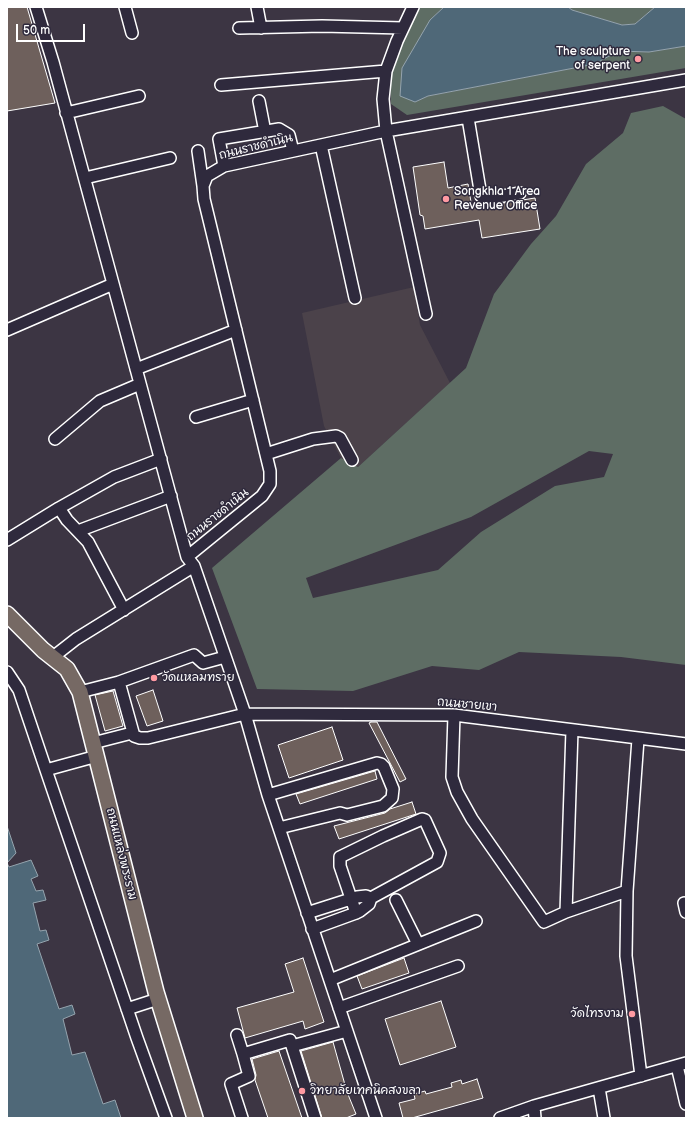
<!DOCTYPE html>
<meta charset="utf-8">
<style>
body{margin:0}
#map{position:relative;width:693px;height:1125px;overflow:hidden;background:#3c3543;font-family:"Balsamiq Sans",sans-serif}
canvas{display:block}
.frame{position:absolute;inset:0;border:8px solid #fff;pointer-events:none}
.scale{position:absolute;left:16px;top:24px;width:69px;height:18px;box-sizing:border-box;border:2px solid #fff;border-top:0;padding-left:5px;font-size:12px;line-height:14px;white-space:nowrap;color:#fff;-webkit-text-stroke:3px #2f2a3d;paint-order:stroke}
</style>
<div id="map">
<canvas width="693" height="1125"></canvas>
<div class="frame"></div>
<div class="scale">50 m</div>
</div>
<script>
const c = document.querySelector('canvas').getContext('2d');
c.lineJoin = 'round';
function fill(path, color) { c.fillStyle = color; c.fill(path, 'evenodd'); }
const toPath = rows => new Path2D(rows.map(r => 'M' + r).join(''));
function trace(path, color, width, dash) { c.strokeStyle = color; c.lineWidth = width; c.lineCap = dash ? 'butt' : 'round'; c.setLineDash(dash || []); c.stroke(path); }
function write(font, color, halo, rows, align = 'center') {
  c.font = font + ' "Balsamiq Sans","Playpen Sans Thai",sans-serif'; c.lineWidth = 3; c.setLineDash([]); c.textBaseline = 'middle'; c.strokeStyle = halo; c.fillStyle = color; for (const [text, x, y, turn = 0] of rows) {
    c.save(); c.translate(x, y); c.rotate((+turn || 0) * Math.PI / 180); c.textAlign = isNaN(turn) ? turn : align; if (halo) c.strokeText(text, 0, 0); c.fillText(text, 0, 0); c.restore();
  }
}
fill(toPath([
 [414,287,420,325,450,383,358,467,341,458,324,426,302,313]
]), '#4b424a');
fill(toPath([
 [420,7,444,7,430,20,415,102,428,96,595,64,618,51,649,52,686,46,686,68,407,115,391,104,390,77,404,37],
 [568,7,655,7,635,24,622,25,572,10],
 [663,106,686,119,686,665,621,657,519,652,479,670,432,666,353,691,257,689,212,568,341,458,358,467,466,368,494,294,531,244,556,216,586,164,623,133,631,113],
 [589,451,613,454,604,477,555,486,481,532,438,570,313,598,306,578,471,517]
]), '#5e6d64');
const water = toPath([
 [444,7,568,7,572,10,622,25,635,24,655,7,686,7,686,46,649,52,618,51,595,64,428,96,415,102,400,96,402,68,430,20,444,7],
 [7,826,16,853,7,863,9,867,31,860,38,876,31,879,36,891,43,890,46,900,33,903,40,931,46,930,49,940,37,944,59,1009,72,1005,75,1014,63,1019,72,1055,85,1052,103,1104,115,1100,121,1118,7,1118,7,826]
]);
fill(water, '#4f6878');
trace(water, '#95a4ae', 1);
const building = toPath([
 [7,7,27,7,55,103,7,111,7,7],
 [444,162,448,188,468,184,472,208,535,198,540,229,482,238,479,220,425,229,423,216,420,215,413,167,444,162],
 [153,690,163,721,147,726,136,696,153,690],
 [113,691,123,726,105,731,95,695,113,691],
 [371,722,377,722,406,779,400,782,369,723,371,722],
 [332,727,343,760,289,778,278,745,332,727],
 [375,771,377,779,300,804,296,794,375,771],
 [412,802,416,814,339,839,334,826,385,813,390,809,412,802],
 [303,958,324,1022,305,1029,303,1021,245,1038,237,1008,294,992,285,964,303,958],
 [404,958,409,973,362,989,357,976,404,958],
 [441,1001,456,1047,400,1065,385,1019,441,1001],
 [333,1042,347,1092,356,1114,346,1118,322,1118,301,1051,333,1042],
 [279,1051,302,1118,268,1118,255,1080,256,1075,252,1059,279,1051],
 [477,1079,483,1098,412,1118,403,1118,399,1103,415,1099,414,1094,425,1091,426,1094,452,1087,451,1083,461,1080,462,1084,477,1079]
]);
fill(building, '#6e605c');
trace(building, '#fff', 1);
const minor = toPath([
 [36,7,53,62,187,557,194,566,245,714,268,795,376,1118],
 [125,7,132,33],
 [257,7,261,28],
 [413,7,397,41,386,71,383,99,386,131,426,314],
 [239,28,322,26,403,28],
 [221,85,386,71],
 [259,101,265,132],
 [66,113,139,96],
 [468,118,481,196,486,199,520,193],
 [321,145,355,298],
 [198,151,203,186],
 [224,166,219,139,279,129,289,135,293,151],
 [85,178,170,158],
 [7,330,113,284],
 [136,369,236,330],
 [196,417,253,400],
 [55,439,100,401,140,384],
 [266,454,313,439,336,436,340,438,352,460],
 [59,508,67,520,88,542,124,610],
 [78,531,171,496],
 [7,540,59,508,114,477,161,459],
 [187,557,262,496,270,484,270,471,204,199,203,186,207,176,224,166,386,131,686,80],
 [53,657,76,639,194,566],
 [225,657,203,663,194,655,119,682,134,736,140,738,148,738,245,714,454,715,686,744],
 [7,672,19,690,46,770],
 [80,692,119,682],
 [454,715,452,777,457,792,472,819,544,922,566,912,627,891,638,739],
 [93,743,132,733],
 [97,756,46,770,137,1038,166,1118],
 [268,795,377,763,381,764,384,767,393,789,392,798,383,806,347,815,340,813,279,828],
 [627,891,626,956,641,1076],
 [396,900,418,944],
 [684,903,686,912],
 [566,912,572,730],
 [307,913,357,897,366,896,371,898],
 [312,929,356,913,360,911,369,904,371,898,437,862,440,853,425,820,422,819,383,836,340,857,340,866,356,913],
 [330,980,476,921],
 [339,1008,458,966],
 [127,1009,158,999],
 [237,1035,243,1054],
 [677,1066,686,1104],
 [599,1088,604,1118],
 [534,1106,535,1118],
 [242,1118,231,1084,249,1076,243,1054,290,1040,292,1046],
 [315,1118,292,1046,347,1031],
 [500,1118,534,1106,686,1063]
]);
const major = toPath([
 [7,614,43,650,67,669,80,692,156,992,195,1118]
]);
trace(minor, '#fff', 14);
trace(major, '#fff', 18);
trace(minor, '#2f2a3d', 11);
trace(major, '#766964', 15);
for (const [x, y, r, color] of [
 [638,59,4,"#ff9aa2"],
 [446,199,4,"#ff9aa2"],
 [154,678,4,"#ff9aa2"],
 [632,1014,4,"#ff9aa2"],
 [302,1091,4,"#ff9aa2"]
]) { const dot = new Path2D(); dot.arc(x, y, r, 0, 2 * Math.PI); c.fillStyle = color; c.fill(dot); trace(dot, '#2f2a3d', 1.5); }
write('12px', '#fff', '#2f2a3d', [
 ["The sculpture",630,52,"right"],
 ["of serpent",630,66,"right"],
 ["Songkhla 1 Area",454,192],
 ["Revenue Office",454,206],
 ["วัดแหลมทราย",162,678],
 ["วัดไทรงาม",624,1014,"right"],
 ["วิทยาลัยเทคนิคสงขลา",310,1091]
], 'left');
write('12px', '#fff', '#2f2a3d', [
 ["ถนนราชดำเนิน",256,147,-14],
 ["ถนนราชดำเนิน",218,515,-39],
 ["ถนนชายเขา",467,705,5],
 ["ถนนแหล่งพระราม",121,854,76]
]);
</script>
